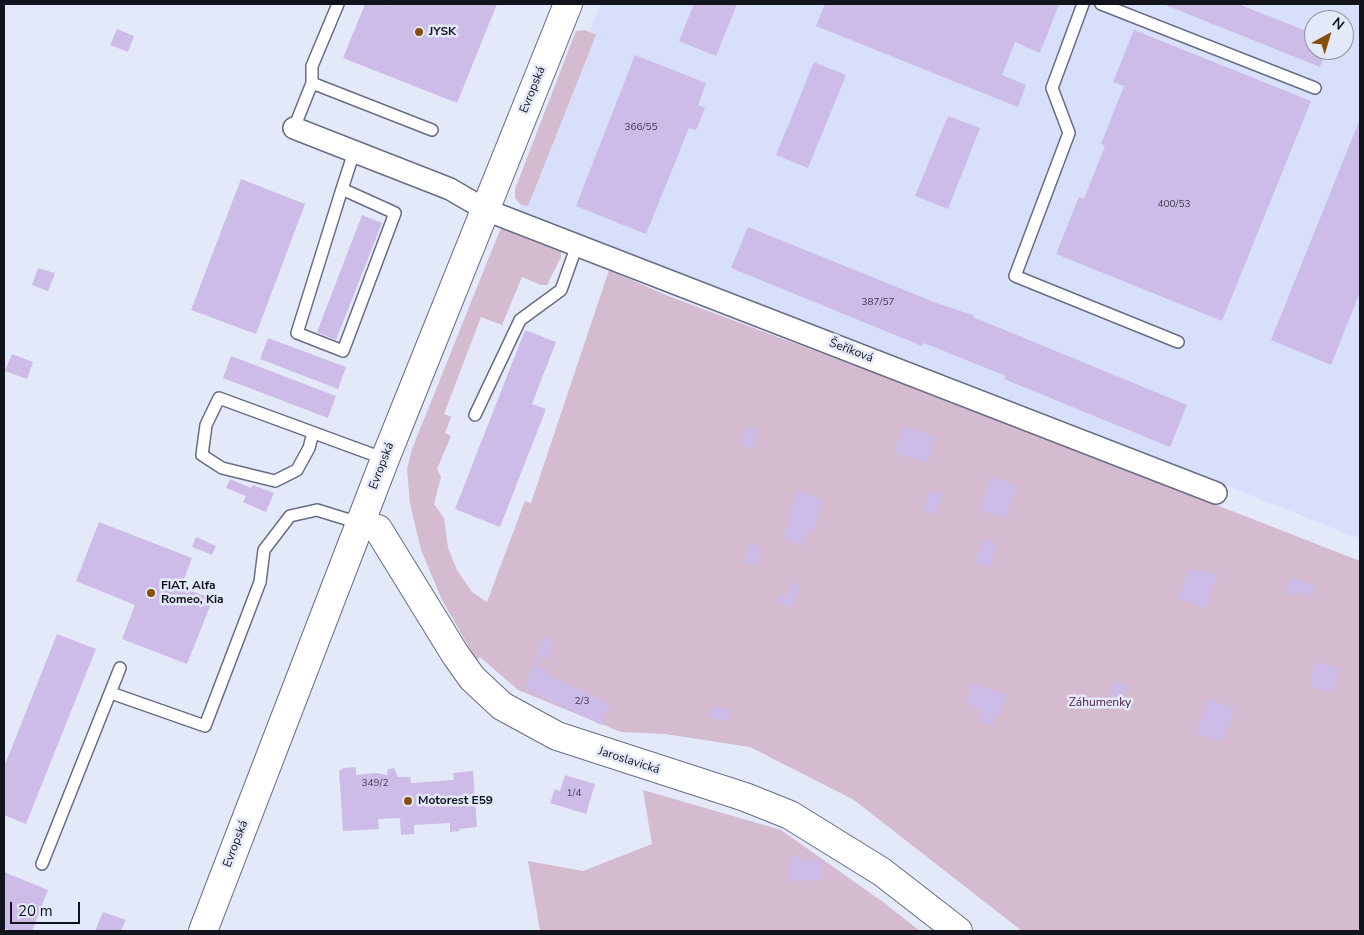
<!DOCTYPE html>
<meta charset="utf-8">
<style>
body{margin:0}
#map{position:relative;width:1364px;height:935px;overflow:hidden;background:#e4e9fa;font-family:"Nunito Sans",sans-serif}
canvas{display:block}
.frame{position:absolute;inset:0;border:5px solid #11131d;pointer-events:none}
.north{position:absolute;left:1304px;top:10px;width:50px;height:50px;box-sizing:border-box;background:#e4e9fa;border:1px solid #9093a2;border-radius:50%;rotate:39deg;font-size:14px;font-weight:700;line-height:20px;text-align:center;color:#11131d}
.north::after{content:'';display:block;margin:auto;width:18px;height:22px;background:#894f09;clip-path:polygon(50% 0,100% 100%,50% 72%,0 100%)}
.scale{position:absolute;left:10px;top:902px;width:70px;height:22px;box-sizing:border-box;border:2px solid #11131d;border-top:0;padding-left:6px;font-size:15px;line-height:18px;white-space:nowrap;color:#11131d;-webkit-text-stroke:4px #e4e9fa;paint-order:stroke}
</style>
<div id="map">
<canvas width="1364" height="935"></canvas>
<div class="frame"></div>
<div class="north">N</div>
<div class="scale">20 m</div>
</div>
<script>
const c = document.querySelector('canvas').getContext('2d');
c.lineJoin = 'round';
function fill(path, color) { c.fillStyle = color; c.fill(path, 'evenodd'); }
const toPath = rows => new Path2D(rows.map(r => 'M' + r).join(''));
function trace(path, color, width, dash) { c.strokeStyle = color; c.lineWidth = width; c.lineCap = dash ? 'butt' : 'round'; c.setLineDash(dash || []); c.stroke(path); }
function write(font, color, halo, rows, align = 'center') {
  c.font = font + ' "Nunito Sans",sans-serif'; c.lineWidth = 5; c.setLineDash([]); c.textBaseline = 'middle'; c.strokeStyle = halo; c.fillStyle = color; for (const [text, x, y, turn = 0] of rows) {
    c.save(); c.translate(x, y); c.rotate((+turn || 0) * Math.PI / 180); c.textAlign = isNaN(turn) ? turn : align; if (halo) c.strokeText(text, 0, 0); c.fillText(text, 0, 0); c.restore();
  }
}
fill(toPath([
 [600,4,1360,4,1360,539,1068,422,519,211],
 [1314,20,1344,20,1344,50,1314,50]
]), '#d7dffb');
fill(toPath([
 [585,30,596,35,528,206,521,205,515,198,515,189,576,31],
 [505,227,561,251,561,257,547,285,541,285,522,277,502,325,481,317,444,414,451,417,445,433,451,436,437,469,441,477,434,504,444,518,448,548,457,570,472,592,487,602,525,501,531,503,609,270,668,296,968,408,1360,561,1360,931,1022,931,854,800,750,747,665,734,621,732,518,690,480,657,477,661,442,600,421,550,410,504,407,469,412,449,500,230],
 [643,790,781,830,883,902,920,931,540,931,528,861,583,871,652,844]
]), '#d4bbcf');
fill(toPath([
 [365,4,384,4,390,6,391,4,497,4,457,103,343,58],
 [694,4,737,4,716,56,679,41],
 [825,4,1059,4,1040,53,1015,42,1002,75,1026,85,1018,107,816,26],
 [1163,4,1238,4,1314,34,1314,50,1327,50,1320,67],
 [117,29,134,36,128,52,110,45],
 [1134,30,1311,101,1222,321,1056,254,1079,197,1084,199,1105,146,1101,144,1124,86,1113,82],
 [635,55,706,83,698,105,705,108,696,130,689,128,646,234,576,206],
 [814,62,846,75,808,168,776,155],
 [948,116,980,128,948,209,915,196],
 [1360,119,1360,292,1331,365,1271,340],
 [241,179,305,204,256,334,191,310],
 [362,215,382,223,336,340,317,332],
 [748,227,939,304,973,315,973,317,1187,405,1170,447,1004,379,1006,376,924,343,922,346,731,268],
 [38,268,55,273,48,291,32,285],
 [525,330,556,342,532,404,546,409,500,527,455,509],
 [268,338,346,367,338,389,260,359],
 [12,354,33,362,27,379,5,371],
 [231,356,336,396,328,418,223,378],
 [747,426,759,430,752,449,740,445],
 [903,426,936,437,927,463,894,452],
 [991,476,1017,486,1005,519,979,509],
 [230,479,251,488,253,485,274,493,266,512,243,502,246,496,226,488],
 [930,490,943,495,936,515,923,511],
 [797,491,824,500,812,533,808,532,803,546,783,539,788,525,786,525],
 [99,522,192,558,181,587,213,599,187,664,122,639,135,605,76,581],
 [196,537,216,546,212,555,192,547],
 [982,540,997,544,990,568,975,563],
 [750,544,761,548,755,566,743,562],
 [1189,569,1217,574,1206,608,1178,599],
 [1292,577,1316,586,1312,597,1298,592,1296,596,1286,593],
 [792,582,799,585,792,607,778,603,780,595,787,597],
 [57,634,96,649,26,824,4,815,4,767],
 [544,637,553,640,551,649,548,659,542,656,538,666,548,671,546,674,610,704,601,725,524,688],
 [1315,662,1339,668,1333,692,1310,687],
 [1114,681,1127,686,1121,704,1108,699],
 [972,684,1007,695,1001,715,997,713,993,726,977,721,981,709,966,704],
 [1208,699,1235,709,1223,742,1196,733],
 [711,706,731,710,728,721,708,717],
 [356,767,356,775,376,773,387,775,388,769,394,768,398,777,410,777,411,783,454,780,453,773,473,771,477,827,459,829,460,831,450,832,450,823,414,825,414,834,401,835,400,818,378,819,379,829,343,831,339,771,343,768],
 [565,775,595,784,586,814,550,803,555,789,560,791],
 [802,856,802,860,822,860,822,880,790,881,789,857],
 [4,872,48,890,32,931,11,931,4,928],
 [103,912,126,920,121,931,95,931]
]), '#cdbce7');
const lane = toPath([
 [1083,4,1052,88,1069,133,1015,276,1178,342],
 [1101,4,1315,88],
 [312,83,312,66,338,4],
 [294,128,312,83,432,130],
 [342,189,395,213,343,351,297,333,342,189,354,152],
 [475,415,520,320,561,290,577,245],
 [313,433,309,448,297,470,275,481,222,468,202,455,206,425,219,398,385,459],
 [111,693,205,726,260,582,264,550,290,516,317,510,359,523],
 [42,864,120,668]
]);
const street = toPath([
 [294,128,450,189,486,210,1216,493]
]);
const secondary = toPath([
 [359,523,378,529,455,654,472,678,502,706,557,736,745,797,790,815,882,872,958,931]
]);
const primary = toPath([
 [203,931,385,459,568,4]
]);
trace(lane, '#666d85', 14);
trace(street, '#666d85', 24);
trace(secondary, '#666d85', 30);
trace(primary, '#666d85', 30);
trace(lane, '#fff', 11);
trace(street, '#fff', 21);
trace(secondary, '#fff', 28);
trace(primary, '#fff', 28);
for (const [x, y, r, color] of [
 [419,32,5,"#894f09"],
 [151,593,5,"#894f09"],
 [408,801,5,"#894f09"]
]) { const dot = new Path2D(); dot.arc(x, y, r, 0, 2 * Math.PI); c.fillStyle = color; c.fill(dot); trace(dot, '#e4e9fa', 2); }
write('10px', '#403d50', null, [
 ["366/55",641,128],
 ["400/53",1174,205],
 ["387/57",878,303],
 ["2/3",582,702],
 ["349/2",375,784],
 ["1/4",574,794]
]);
write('bold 12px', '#11131d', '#e4e9fa', [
 ["JYSK",429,32],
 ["FIAT, Alfa",161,586],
 ["Romeo, Kia",161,600],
 ["Motorest E59",418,801]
], 'left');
write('12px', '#11131d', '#e4e9fa', [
 ["Evropská",533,90,-68],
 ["Šeříková",851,351,21],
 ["Evropská",382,466,-69],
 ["Jaroslavická",629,761,18],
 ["Evropská",236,844,-69]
]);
write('12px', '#471841', '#e4e9fa', [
 ["Záhumenky",1100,703]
]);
</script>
